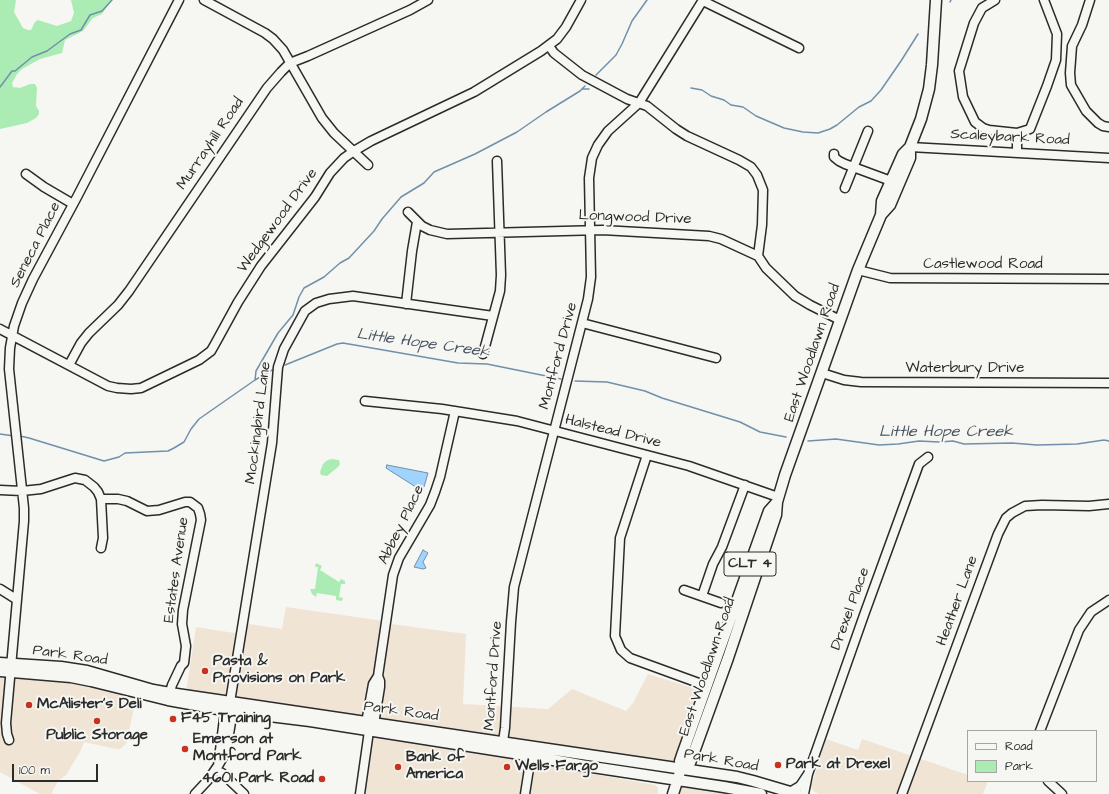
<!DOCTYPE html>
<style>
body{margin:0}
#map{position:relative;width:1109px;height:794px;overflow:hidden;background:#f6f6f2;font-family:"Architects Daughter",sans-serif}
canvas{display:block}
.legend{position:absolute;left:967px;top:730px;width:130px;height:52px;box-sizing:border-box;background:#f6f6f2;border:1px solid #a5a5a2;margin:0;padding:5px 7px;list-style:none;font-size:12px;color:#2b2b2b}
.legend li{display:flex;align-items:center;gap:8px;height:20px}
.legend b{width:20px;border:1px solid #a5a5a2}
.scale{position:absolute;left:12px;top:764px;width:86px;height:18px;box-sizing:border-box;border:2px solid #2b2b2b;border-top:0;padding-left:5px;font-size:12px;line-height:14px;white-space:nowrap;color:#2b2b2b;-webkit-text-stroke:3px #f6f6f2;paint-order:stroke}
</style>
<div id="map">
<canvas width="1109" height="794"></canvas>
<ul class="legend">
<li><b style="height:5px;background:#f6f6f2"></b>Road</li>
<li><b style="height:11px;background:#abecb4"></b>Park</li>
</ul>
<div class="scale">100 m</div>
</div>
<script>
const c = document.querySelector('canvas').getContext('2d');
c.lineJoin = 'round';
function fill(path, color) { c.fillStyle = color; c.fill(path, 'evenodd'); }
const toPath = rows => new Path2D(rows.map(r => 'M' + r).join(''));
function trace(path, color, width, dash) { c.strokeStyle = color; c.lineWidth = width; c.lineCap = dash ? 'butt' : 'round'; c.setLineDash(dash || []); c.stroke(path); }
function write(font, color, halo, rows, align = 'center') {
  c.font = font + ' "Architects Daughter",sans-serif'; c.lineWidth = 4; c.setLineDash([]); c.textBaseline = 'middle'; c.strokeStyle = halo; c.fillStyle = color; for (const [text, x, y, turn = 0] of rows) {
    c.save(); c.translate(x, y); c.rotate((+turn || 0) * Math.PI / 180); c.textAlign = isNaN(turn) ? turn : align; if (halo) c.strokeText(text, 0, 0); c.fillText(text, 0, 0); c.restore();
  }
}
fill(toPath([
 [286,607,377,620,391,624,466,634,463,704,548,709,572,689,626,711,633,703,648,674,696,689,697,694,673,761,517,740,186,692,196,627,234,633,249,624,282,629],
 [0,673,51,677,137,695,126,744,120,749,116,749,84,742,81,750,66,775,58,781,51,794,40,794,0,772],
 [371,734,523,758,541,763,577,768,576,771,655,785,658,788,658,794,363,794],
 [826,739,858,750,862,739,968,775,968,781,988,781,983,794,820,794,814,792,811,787],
 [681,783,753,794,678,794]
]), '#f0e4d5');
fill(toPath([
 [0,0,16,0,14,12,23,28,28,30,31,30,35,22,38,20,57,26,71,21,74,13,71,0,112,0,102,14,93,18,83,31,65,40,62,53,40,59,22,69,17,74,12,83,13,87,20,88,30,84,35,84,37,88,36,106,39,111,39,114,36,118,27,123,0,129],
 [331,459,339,460,340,464,338,467,327,476,321,475,320,472,323,464,326,461],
 [316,563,322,566,320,570,339,582,341,579,345,581,345,584,341,584,339,597,343,598,342,601,336,600,336,596,317,593,316,597,312,594,310,589,315,589,318,567,315,567]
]), '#abecb4');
const water = toPath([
 [387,465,428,473,424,487,421,490,419,489,386,468,387,465],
 [423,550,428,553,423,562,426,568,423,569,414,567,423,550]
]);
fill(water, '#a0d3fd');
trace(water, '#7190a9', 1);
trace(toPath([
 [950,2,951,0],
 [596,75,616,55,622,44,632,21,647,0],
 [0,87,12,71,15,71,32,57,47,51,70,34,81,30,90,15,102,11,112,0],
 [691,88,702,90,711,96,724,100,731,105,743,107,756,116,784,128,803,132,818,133,830,129,837,125,859,107,871,101,881,90,901,61,918,34],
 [582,89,589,89],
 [285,365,337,344,343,343,458,363,487,364,561,379],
 [255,380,256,371,278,333,293,315,299,297,304,288,324,277,340,263,349,258,374,231,382,219,401,197,424,183,434,172,475,154,517,132,546,112,580,91,585,86],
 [575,381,607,382,645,391,662,398,740,422,760,432,786,437],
 [0,434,14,436],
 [20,436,29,438,104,461,119,457,125,453,168,451,174,448,184,442,191,429,199,419,255,380,274,369],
 [808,441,836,439,879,445,898,444,919,441,939,442,953,441,964,444,1012,443,1037,445,1077,444,1104,440,1109,441]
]), '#7190a9', 1.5);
const minor = toPath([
 [204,0,265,33,273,39,283,50,322,118,334,133,368,165],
 [995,0,982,8,974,23,959,71,963,97,975,122,983,128,989,130,1017,133],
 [1090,0,1082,25,1072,46,1070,73,1071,85,1086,111,1098,123,1103,126,1109,127],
 [703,1,799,48],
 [549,46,554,53,582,75,627,99,647,106,676,129,687,136,739,160,751,167,757,175,763,190,762,225,758,256],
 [910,147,1109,158],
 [1017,152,1017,133,1030,129,1047,86,1056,60,1057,34,1044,0],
 [834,154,834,157,839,161,845,164,891,181],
 [26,174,44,187,73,204],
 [845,188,868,131],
 [408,212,422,226,430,230,447,234,602,230,709,236,721,239,758,256,766,268,795,296,810,305,840,320],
 [858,270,890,278,1109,279],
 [406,304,412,251,417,222],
 [582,323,716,358],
 [0,329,108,386,117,388,131,389,141,388,199,360,211,351,215,344,238,302,261,266,315,197,330,173,344,158,354,151,371,141,474,92,541,51,557,39,566,27,581,0],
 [483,354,500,291,501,275,497,161],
 [69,365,81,343,89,333,118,305,129,291,267,88,281,72,290,63,308,56,410,10,428,0],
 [822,373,844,380,861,382,1109,383],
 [365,401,442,409,517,421,689,466,778,497],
 [647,455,620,538,615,636,621,650,630,658,707,686],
 [0,490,22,491,41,489,75,478,85,480,94,487,98,492,101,499,103,538,101,548],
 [101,499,118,499,127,501,147,511,159,510,185,502,190,502,198,508,200,514,201,520,183,610,182,624,186,646,184,663,181,666,172,685,168,699],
 [0,589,16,599],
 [684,590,721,603],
 [702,596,713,564,722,547,745,485],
 [378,676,393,575,399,558,430,505,435,492,440,477,455,411],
 [378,676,380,681,380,687,374,724,369,731,366,723,373,684,378,676],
 [229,711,224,719,218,766,226,752,231,722,229,711,230,702,272,443,278,367,284,349,305,311,316,303,329,299,353,296,493,316],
 [1040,731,1079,630,1091,612,1109,600],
 [9,740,7,734,6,723,24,521,24,508,9,369,10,348,14,326,22,303,33,279,77,197,179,0],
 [502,748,505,728,511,622,514,587,588,299,591,277,589,178,592,158,598,145,608,131,639,103,703,0],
 [215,770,222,773,244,794],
 [808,774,864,615,919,464,928,457],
 [1048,781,1062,794],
 [790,792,800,786,808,774,804,794],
 [195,794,208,780,217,767],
 [360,794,369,731],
 [525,794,531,756],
 [902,794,998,534,1006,518,1012,513,1025,506,1042,505,1089,506,1109,504]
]);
const major = toPath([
 [881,215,890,205,910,158,910,147],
 [0,663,61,667,87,671,153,690,170,693,737,777,753,781,797,794],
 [0,671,71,677,91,681,168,700,229,711,310,721,520,754,586,766,724,787,761,794],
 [681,769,690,763,728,658,776,515,777,502,785,475,858,270,881,215,882,201,903,154,910,147,921,119,929,89,932,65,936,0],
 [673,794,681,769,680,761,682,755,769,511,777,502]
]);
trace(minor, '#2b2b2b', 11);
trace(major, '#2b2b2b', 13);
trace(minor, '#f6f6f2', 8);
trace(major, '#f6f6f2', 10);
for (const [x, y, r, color] of [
 [205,671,4,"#c8321e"],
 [29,705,4,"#c8321e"],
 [173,719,4,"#c8321e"],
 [97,721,4,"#c8321e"],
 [185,749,4,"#c8321e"],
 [778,765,4,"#c8321e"],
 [398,767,4,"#c8321e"],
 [507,767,4,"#c8321e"],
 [322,779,4,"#c8321e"]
]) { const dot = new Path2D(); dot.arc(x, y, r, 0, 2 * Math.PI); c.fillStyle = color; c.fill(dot); trace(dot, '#f6f6f2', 1.5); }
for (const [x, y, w] of [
 [750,564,52]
]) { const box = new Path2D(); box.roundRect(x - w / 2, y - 12, w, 24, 3); c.fillStyle = '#f6f6f2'; c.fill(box); trace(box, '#2b2b2b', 1); }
write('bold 14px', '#2b2b2b', null, [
 ["CLT 4",750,564]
]);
write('15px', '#2b2b2b', '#f6f6f2', [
 ["Scaleybark Road",1010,138,3],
 ["Murrayhill Road",211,144,-56],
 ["Longwood Drive",635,218,2],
 ["Wedgewood Drive",278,221,-54],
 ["Seneca Place",36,245,-63],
 ["Castlewood Road",983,265],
 ["East Woodlawn Road",813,353,-71],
 ["Montford Drive",559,356,-75],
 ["Waterbury Drive",965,369],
 ["Mockingbird Lane",259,423,-83],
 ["Halstead Drive",613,432,14],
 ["Abbey Place",402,525,-64],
 ["Estates Avenue",177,570,-82],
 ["Heather Lane",958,601,-70],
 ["Drexel Place",851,609,-70],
 ["Park Road",70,656,8],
 ["East Woodlawn Road",708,667,-71],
 ["Montford Drive",494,676,-86],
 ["Park Road",401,712,8],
 ["Park Road",721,761,10]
]);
write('bold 15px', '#2b2b2b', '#f6f6f2', [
 ["Pasta &",213,662],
 ["Provisions on Park",213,679],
 ["McAlister's Deli",37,705],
 ["F45 Training",181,719],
 ["Public Storage",97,736,"center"],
 ["Emerson at",193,740],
 ["Montford Park",193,757],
 ["Bank of",406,758],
 ["America",406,775],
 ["Park at Drexel",786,765],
 ["Wells Fargo",515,767],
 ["4601 Park Road",314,779,"right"]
], 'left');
write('italic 16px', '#485560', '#f6f6f2', [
 ["Little Hope Creek",423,344,8],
 ["Little Hope Creek",946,433]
]);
</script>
